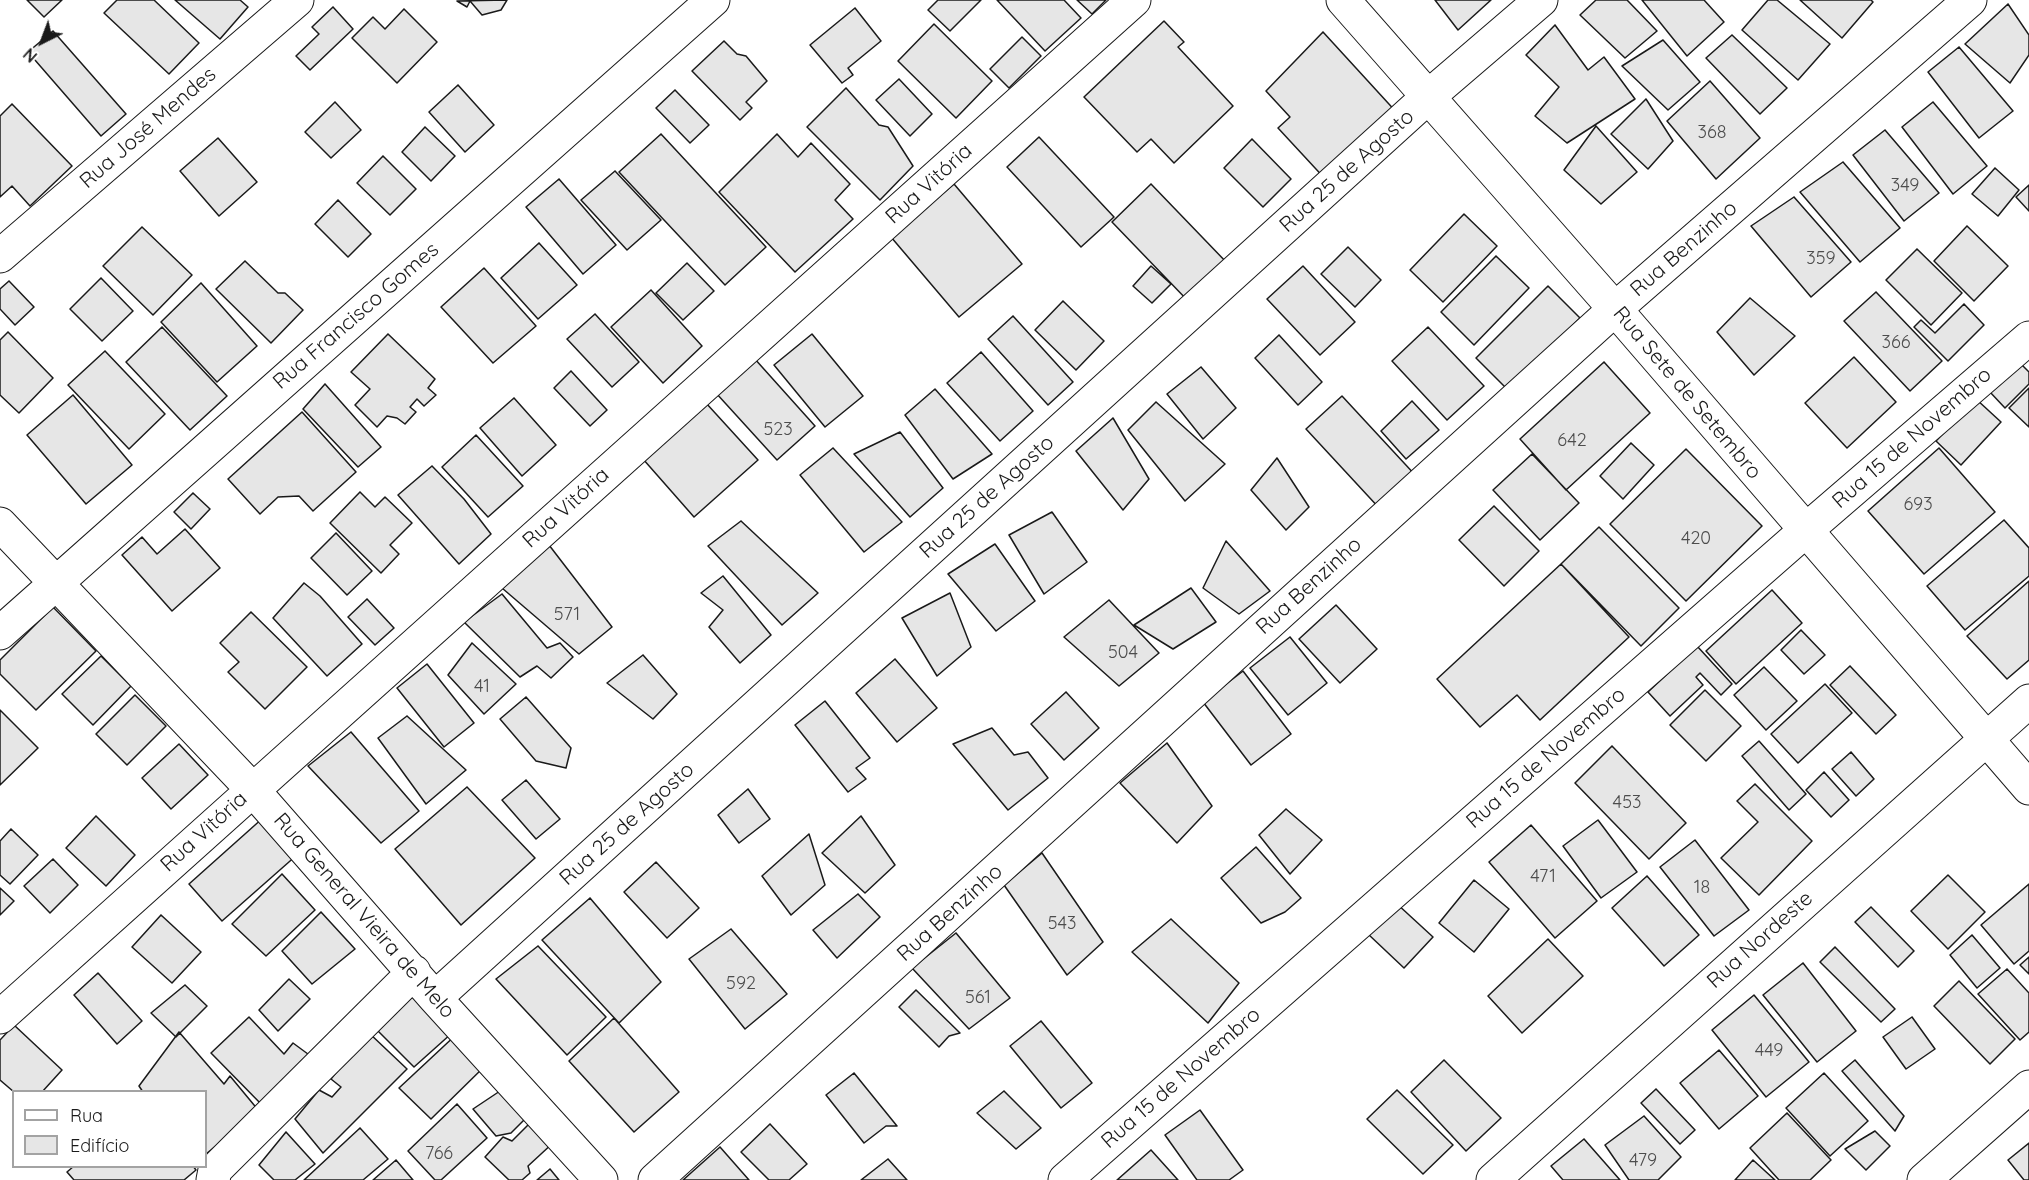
<!DOCTYPE html>
<meta charset="utf-8">
<style>
body{margin:0}
#map{position:relative;width:2029px;height:1180px;overflow:hidden;background:#fff;font-family:Quicksand,sans-serif}
canvas{display:block}
.legend{position:absolute;left:12px;top:1090px;width:195px;height:78px;box-sizing:border-box;background:#fff;border:2px solid #a3a3a3;margin:0;padding:8px 10px;list-style:none;font-size:18px;color:#1a1a1a}
.legend li{display:flex;align-items:center;gap:12px;height:30px}
.legend b{width:30px;border:2px solid #a3a3a3}
.north{position:absolute;left:12px;top:12px;width:60px;height:60px;-webkit-text-stroke:4px #fff;paint-order:stroke;rotate:222deg;font-size:16px;font-weight:700;line-height:24px;text-align:center;color:#1a1a1a}
.north::after{content:'';display:block;margin:auto;width:21px;height:27px;background:#1a1a1a;clip-path:polygon(50% 0,100% 100%,50% 72%,0 100%)}
</style>
<div id="map">
<canvas width="2029" height="1180"></canvas>
<ul class="legend">
<li><b style="height:8px;background:#fff"></b>Rua</li>
<li><b style="height:16px;background:#e6e6e6"></b>Edifício</li>
</ul>
<div class="north">N</div>
</div>
<script>
const c = document.querySelector('canvas').getContext('2d');
c.lineJoin = 'round';
function fill(path, color) { c.fillStyle = color; c.fill(path, 'evenodd'); }
const toPath = rows => new Path2D(rows.map(r => 'M' + r).join(''));
function trace(path, color, width, dash) { c.strokeStyle = color; c.lineWidth = width; c.lineCap = dash ? 'butt' : 'round'; c.setLineDash(dash || []); c.stroke(path); }
function write(font, color, halo, rows, align = 'center') {
  c.font = font + ' Quicksand,sans-serif'; c.lineWidth = 4.5; c.setLineDash([]); c.textBaseline = 'middle'; c.strokeStyle = halo; c.fillStyle = color; for (const [text, x, y, turn = 0] of rows) {
    c.save(); c.translate(x, y); c.rotate((+turn || 0) * Math.PI / 180); c.textAlign = isNaN(turn) ? turn : align; if (halo) c.strokeText(text, 0, 0); c.fillText(text, 0, 0); c.restore();
  }
}
const building = toPath([
 [27,0,62,0,44,17,27,0],
 [117,0,154,0,199,43,169,74,104,13,117,0],
 [175,0,240,0,248,7,220,39,175,0],
 [507,0,501,10,482,15,470,1,467,7,457,1,507,0],
 [938,0,981,0,950,31,928,10,938,0],
 [997,0,1064,0,1081,18,1045,51,997,0],
 [1077,0,1106,0,1092,14,1077,0],
 [1435,0,1491,0,1458,30,1435,0],
 [1596,0,1627,0,1657,31,1625,58,1580,15,1596,0],
 [1642,0,1704,0,1724,22,1687,56,1642,0],
 [1768,0,1777,0,1830,44,1798,80,1742,30,1768,0],
 [1800,0,1871,0,1873,2,1842,38,1800,0],
 [2008,4,2029,35,2029,55,2010,83,1965,44,2008,4],
 [333,7,353,29,310,70,296,56,319,34,312,27,333,7],
 [855,8,881,41,848,68,853,75,842,83,810,45,855,8],
 [404,9,437,42,397,83,352,38,373,17,385,29,404,9],
 [1164,21,1184,42,1178,47,1233,106,1174,163,1151,139,1137,152,1084,97,1164,21],
 [934,24,992,81,956,118,898,61,934,24],
 [1555,25,1588,70,1604,57,1635,99,1567,143,1535,116,1559,87,1526,55,1555,25],
 [53,31,126,114,101,136,28,52,53,31],
 [1323,32,1399,115,1328,182,1278,128,1290,117,1266,91,1323,32],
 [1732,35,1787,88,1760,114,1706,58,1732,35],
 [1022,37,1041,56,1009,88,990,69,1022,37],
 [1663,40,1700,82,1668,110,1622,66,1663,40],
 [724,41,737,54,746,56,767,81,746,102,752,108,740,120,692,71,724,41],
 [1959,47,2013,111,1979,138,1928,72,1959,47],
 [899,79,932,114,910,136,876,100,899,79],
 [1710,81,1760,138,1716,179,1667,121,1710,81],
 [458,85,494,125,465,152,429,112,458,85],
 [846,88,879,125,888,127,913,166,880,200,807,127,846,88],
 [675,90,709,125,690,143,656,108,675,90],
 [1646,99,1673,141,1648,169,1611,134,1646,99],
 [335,102,361,130,331,158,305,132,335,102],
 [1933,102,1987,166,1953,194,1902,127,1933,102],
 [12,104,72,166,30,206,12,186,0,197,0,116,12,104],
 [1596,126,1637,172,1601,204,1564,170,1596,126],
 [425,127,455,156,431,181,402,152,425,127],
 [1885,130,1939,193,1904,221,1853,155,1885,130],
 [661,134,766,247,725,285,619,172,661,134],
 [777,134,798,157,811,143,850,184,835,200,853,219,795,272,719,192,777,134],
 [1039,137,1114,217,1081,247,1007,167,1039,137],
 [218,138,257,182,219,216,180,171,218,138],
 [1252,139,1291,179,1263,207,1224,168,1252,139],
 [383,156,416,189,390,215,357,183,383,156],
 [1843,162,1900,228,1860,262,1800,192,1843,162],
 [1995,168,2019,190,1998,216,1972,194,1995,168],
 [615,171,661,220,627,250,581,200,615,171],
 [559,179,616,245,583,274,526,207,559,179],
 [954,184,1022,264,959,317,891,237,954,184],
 [1151,184,1229,265,1190,303,1112,222,1151,184],
 [2029,185,2029,211,2016,197,2029,185],
 [1794,197,1851,262,1811,297,1751,226,1794,197],
 [338,200,371,234,348,257,315,224,338,200],
 [1464,214,1497,246,1443,302,1410,270,1464,214],
 [1967,226,2008,266,1974,301,1934,261,1967,226],
 [142,227,192,275,153,315,103,266,142,227],
 [539,243,577,285,538,319,501,278,539,243],
 [1348,247,1381,280,1355,307,1321,274,1348,247],
 [1917,249,1962,293,1931,325,1886,280,1917,249],
 [1496,256,1529,288,1474,345,1441,312,1496,256],
 [245,261,278,293,285,293,303,310,271,343,216,289,245,261],
 [687,263,714,291,683,320,656,293,687,263],
 [1151,266,1171,284,1152,303,1133,286,1151,266],
 [1303,266,1355,322,1320,355,1267,299,1303,266],
 [484,268,536,326,493,363,441,307,484,268],
 [101,278,133,311,102,341,70,309,101,278],
 [9,281,34,307,15,325,0,309,0,289,9,281],
 [201,283,257,346,217,382,161,322,201,283],
 [1548,286,1580,318,1508,390,1476,358,1548,286],
 [651,290,702,346,663,383,611,327,651,290],
 [1876,292,1942,361,1910,391,1844,321,1876,292],
 [1750,298,1795,336,1754,375,1717,332,1750,298],
 [1063,301,1104,341,1076,370,1035,330,1063,301],
 [1964,304,1984,325,1948,361,1914,327,1921,320,1935,333,1964,304],
 [595,314,639,362,612,387,567,339,595,314],
 [1013,316,1073,382,1048,405,988,339,1013,316],
 [162,327,227,396,190,430,126,362,162,327],
 [1428,327,1484,386,1447,420,1392,361,1428,327],
 [8,332,53,378,19,413,0,395,0,340,8,332],
 [388,334,435,379,428,388,436,395,424,406,417,399,410,407,416,412,405,424,397,418,387,416,377,427,355,405,370,389,351,372,388,334],
 [812,334,863,396,825,427,774,365,812,334],
 [1279,335,1322,382,1298,405,1255,358,1279,335],
 [105,351,165,414,129,449,68,385,105,351],
 [981,352,1033,411,1000,441,947,383,981,352],
 [1854,357,1896,402,1847,448,1805,403,1854,357],
 [754,358,815,426,777,460,716,393,754,358],
 [2018,361,2029,372,2029,384,2005,408,1989,391,2018,361],
 [1604,362,1650,413,1566,490,1520,439,1604,362],
 [1201,367,1236,408,1203,439,1167,394,1201,367],
 [571,371,607,410,590,426,554,388,571,371],
 [325,384,381,447,358,467,303,409,325,384],
 [2029,388,2029,427,2009,408,2029,388],
 [935,389,992,454,953,479,905,415,935,389],
 [73,395,132,465,86,504,27,435,73,395],
 [1342,396,1417,477,1381,510,1306,429,1342,396],
 [514,398,556,445,522,476,480,428,514,398],
 [1976,399,2001,422,1961,465,1936,441,1976,399],
 [1412,401,1439,430,1406,459,1381,431,1412,401],
 [1156,402,1225,464,1185,501,1128,430,1156,402],
 [706,403,758,460,694,517,643,459,706,403],
 [302,412,356,472,313,511,299,496,278,497,260,514,228,479,302,412],
 [1113,418,1149,479,1123,510,1076,451,1113,418],
 [900,432,943,488,910,517,854,454,900,432],
 [476,435,523,486,488,517,442,467,476,435],
 [1631,443,1654,465,1623,499,1600,476,1631,443],
 [833,448,902,522,864,552,800,475,833,448],
 [1939,448,1995,512,1924,574,1868,511,1939,448],
 [1686,449,1762,526,1686,601,1610,524,1686,449],
 [1532,454,1579,503,1540,540,1493,490,1532,454],
 [1277,458,1309,507,1286,530,1251,490,1277,458],
 [432,466,464,499,491,534,459,564,398,495,432,466],
 [360,492,375,507,385,497,412,523,390,545,399,554,381,573,330,523,360,492],
 [193,493,210,509,191,529,174,512,193,493],
 [1494,506,1539,551,1504,586,1459,540,1494,506],
 [1052,512,1087,562,1044,594,1009,535,1052,512],
 [2004,520,2029,548,2029,576,1965,630,1927,586,2004,520],
 [741,521,818,593,782,625,708,546,741,521],
 [1599,527,1679,608,1641,646,1561,564,1599,527],
 [185,529,220,568,172,611,122,555,142,537,157,554,185,529],
 [336,533,372,571,347,595,311,558,336,533],
 [1226,541,1270,591,1239,614,1203,588,1226,541],
 [995,544,1035,601,996,631,948,574,995,544],
 [549,545,612,627,579,654,495,582,549,545],
 [1561,564,1629,637,1540,720,1517,695,1480,727,1437,679,1561,564],
 [723,576,771,635,740,663,709,627,723,610,701,593,723,576],
 [2029,581,2029,660,2007,679,1967,636,2029,581],
 [304,583,320,596,362,644,327,676,273,618,304,583],
 [1191,588,1216,622,1173,649,1134,625,1191,588],
 [1772,590,1802,623,1736,684,1706,651,1772,590],
 [950,593,971,647,937,676,902,618,950,593],
 [502,594,547,648,560,643,573,657,551,678,537,666,520,677,464,622,502,594],
 [367,599,394,628,375,645,348,617,367,599],
 [1109,600,1159,653,1119,686,1064,637,1109,600],
 [1336,605,1377,649,1340,683,1299,639,1336,605],
 [53,607,96,651,36,710,0,674,0,660,53,607],
 [251,612,307,667,265,709,228,672,239,662,220,643,251,612],
 [1801,630,1825,655,1804,674,1781,650,1801,630],
 [1290,637,1327,683,1288,715,1250,668,1290,637],
 [472,643,516,684,484,714,448,675,472,643],
 [1697,646,1732,684,1721,695,1700,673,1696,677,1703,685,1670,716,1648,692,1697,646],
 [643,655,677,694,653,719,607,683,643,655],
 [101,656,131,686,93,725,62,694,101,656],
 [895,659,937,708,897,742,856,693,895,659],
 [427,664,474,723,444,747,397,688,427,664],
 [1850,666,1896,715,1876,734,1830,685,1850,666],
 [1764,667,1797,701,1766,730,1734,695,1764,667],
 [1243,671,1291,734,1251,765,1203,702,1243,671],
 [1825,684,1852,713,1798,763,1771,734,1825,684],
 [1705,690,1741,726,1706,761,1670,725,1705,690],
 [1066,692,1099,728,1064,760,1031,724,1066,692],
 [135,695,166,726,127,765,96,734,135,695],
 [526,697,571,748,566,768,536,761,500,719,526,697],
 [825,701,870,758,856,768,866,779,848,792,795,725,825,701],
 [0,710,38,748,0,785,0,710],
 [407,716,466,770,426,804,378,738,407,716],
 [992,728,1014,755,1028,752,1048,778,1008,810,953,744,992,728],
 [351,732,419,811,381,843,308,766,351,732],
 [1759,741,1806,794,1789,810,1742,756,1759,741],
 [1167,743,1212,806,1177,843,1120,783,1167,743],
 [179,744,208,775,171,809,142,778,179,744],
 [1612,746,1686,823,1649,859,1575,783,1612,746],
 [1851,752,1874,779,1856,796,1832,769,1851,752],
 [1824,772,1849,800,1831,817,1806,790,1824,772],
 [526,780,560,819,536,839,502,800,526,780],
 [1755,784,1812,841,1759,895,1721,858,1758,822,1737,801,1755,784],
 [467,787,535,858,461,925,395,849,467,787],
 [748,789,770,819,739,843,718,815,748,789],
 [1286,809,1322,840,1290,874,1259,835,1286,809],
 [96,816,135,855,106,886,66,848,96,816],
 [861,816,895,865,865,893,822,853,861,816],
 [264,817,298,854,222,921,189,884,264,817],
 [1598,820,1637,872,1601,898,1563,846,1598,820],
 [1531,825,1597,901,1555,938,1489,862,1531,825],
 [11,829,38,855,10,884,0,875,0,841,11,829],
 [809,834,825,885,791,915,762,876,809,834],
 [1695,840,1749,910,1714,936,1660,867,1695,840],
 [1256,847,1301,898,1285,912,1261,923,1221,878,1256,847],
 [1042,853,1103,942,1067,975,1004,885,1042,853],
 [53,859,78,885,50,913,24,886,53,859],
 [656,862,699,908,667,938,624,892,656,862],
 [282,874,315,910,266,956,232,924,282,874],
 [1948,875,1985,912,1948,949,1911,911,1948,875],
 [1647,876,1699,935,1664,966,1612,908,1647,876],
 [1474,880,1509,909,1474,952,1439,923,1474,880],
 [2029,884,2029,951,2014,964,1981,925,2029,884],
 [0,888,14,901,0,915,0,888],
 [858,894,880,917,837,958,813,930,858,894],
 [590,898,661,982,619,1023,542,940,590,898],
 [1396,903,1433,937,1404,968,1368,934,1396,903],
 [1871,907,1914,951,1898,967,1855,922,1871,907],
 [321,912,355,949,312,984,282,951,321,912],
 [161,915,201,952,172,983,132,947,161,915],
 [1171,919,1239,983,1208,1023,1132,952,1171,919],
 [731,929,787,994,745,1029,689,959,731,929],
 [956,933,1010,998,969,1029,912,968,956,933],
 [1972,935,2000,968,1977,988,1950,955,1972,935],
 [1548,939,1583,976,1522,1033,1488,996,1548,939],
 [538,946,606,1017,567,1055,496,979,538,946],
 [1835,947,1895,1009,1881,1022,1820,962,1835,947],
 [2029,957,2029,974,2020,965,2029,957],
 [1803,963,1856,1031,1817,1062,1763,995,1803,963],
 [2007,969,2029,993,2029,1032,2020,1040,1978,994,2007,969],
 [98,973,142,1021,117,1044,74,995,98,973],
 [289,979,310,999,278,1031,259,1010,289,979],
 [1959,981,2015,1039,1990,1064,1934,1006,1959,981],
 [185,985,207,1006,176,1037,151,1013,185,985],
 [916,990,960,1033,949,1036,939,1047,899,1007,916,990],
 [414,991,452,1033,414,1067,375,1028,414,991],
 [1754,995,1809,1062,1766,1097,1712,1030,1754,995],
 [249,1017,284,1054,293,1043,312,1057,264,1107,211,1053,249,1017],
 [1912,1017,1935,1049,1906,1069,1883,1037,1912,1017],
 [614,1018,679,1092,634,1132,569,1061,614,1018],
 [1041,1021,1092,1083,1061,1108,1010,1046,1041,1021],
 [14,1025,62,1070,42,1092,14,1092,0,1080,0,1040,14,1025],
 [179,1032,224,1084,230,1076,259,1111,206,1154,206,1092,143,1092,139,1086,179,1032],
 [368,1032,407,1069,323,1153,295,1119,319,1090,332,1097,341,1087,331,1079,368,1032],
 [459,1032,487,1064,431,1119,399,1088,459,1032],
 [1719,1050,1758,1096,1719,1129,1680,1083,1719,1050],
 [1444,1060,1501,1118,1466,1151,1411,1092,1444,1060],
 [1855,1060,1904,1116,1895,1131,1842,1071,1855,1060],
 [854,1073,897,1126,886,1126,864,1143,826,1095,854,1073],
 [1824,1073,1868,1121,1830,1156,1786,1108,1824,1073],
 [506,1087,529,1115,511,1133,496,1136,473,1109,506,1087],
 [1656,1089,1695,1130,1680,1144,1641,1103,1656,1089],
 [1397,1090,1453,1145,1423,1174,1367,1119,1397,1090],
 [1004,1091,1041,1128,1016,1149,977,1113,1004,1091],
 [457,1104,487,1138,441,1180,435,1180,408,1151,457,1104],
 [1200,1110,1243,1170,1229,1180,1197,1180,1165,1135,1200,1110],
 [1787,1113,1831,1160,1810,1180,1779,1180,1750,1148,1787,1113],
 [1644,1116,1681,1157,1658,1180,1629,1180,1605,1145,1644,1116],
 [534,1119,554,1142,528,1166,530,1173,522,1180,509,1180,485,1157,503,1137,512,1141,534,1119],
 [770,1124,807,1164,789,1180,769,1180,741,1152,770,1124],
 [360,1128,388,1159,363,1180,304,1180,360,1128],
 [1875,1131,1890,1146,1866,1170,1845,1149,1875,1131],
 [286,1132,315,1164,295,1180,274,1180,259,1165,286,1132],
 [1584,1139,1620,1180,1563,1180,1551,1166,1584,1139],
 [2029,1143,2029,1180,2024,1180,2008,1160,2029,1143],
 [720,1147,749,1180,683,1180,720,1147],
 [1151,1150,1178,1180,1117,1180,1151,1150],
 [888,1159,907,1180,861,1180,888,1159],
 [396,1160,413,1180,373,1180,396,1160],
 [1753,1160,1775,1180,1735,1180,1753,1160],
 [74,1166,193,1166,196,1170,184,1180,74,1180,67,1172,74,1166],
 [550,1169,559,1180,537,1180,550,1169]
]);
fill(building, '#e6e6e6');
trace(building, '#1a1a1a', 1.5);
const street = toPath([
 [0,256,297,0],
 [0,524,252,789,435,998,601,1180],
 [0,633,713,0],
 [435,998,1429,96,1541,0],
 [0,1017,1134,0],
 [213,1180,215,1170,414,972],
 [655,1180,1615,309,1970,0],
 [1065,1180,1805,531,2029,338],
 [1493,1180,2029,701],
 [1924,1180,2029,1087]
]);
const secondary = toPath([
 [1343,0,1615,309,2029,788]
]);
trace(street, '#1a1a1a', 35);
trace(secondary, '#1a1a1a', 35);
trace(street, '#fff', 33);
trace(secondary, '#fff', 33);
write('18px', '#4d4d4d', null, [
 ["368",1712,133],
 ["349",1905,186],
 ["359",1821,259],
 ["366",1896,343],
 ["523",778,430],
 ["642",1572,441],
 ["693",1918,505],
 ["420",1696,539],
 ["571",567,615],
 ["504",1123,653],
 ["41",482,687],
 ["453",1627,803],
 ["471",1543,877],
 ["18",1702,888],
 ["543",1062,924],
 ["592",741,984],
 ["561",978,998],
 ["449",1769,1051],
 ["766",439,1154],
 ["479",1643,1161]
]);
write('21px', '#1a1a1a', '#fff', [
 ["Rua José Mendes",148,128,-41],
 ["Rua 25 de Agosto",1347,171,-42],
 ["Rua Vitória",929,184,-42],
 ["Rua Benzinho",1684,249,-41],
 ["Rua Francisco Gomes",356,316,-41],
 ["Rua Sete de Setembro",1687,393,50],
 ["Rua 15 de Novembro",1912,438,-41],
 ["Rua 25 de Agosto",987,497,-42],
 ["Rua Vitória",566,508,-42],
 ["Rua Benzinho",1309,586,-42],
 ["Rua 15 de Novembro",1546,758,-41],
 ["Rua 25 de Agosto",627,824,-42],
 ["Rua Vitória",204,832,-42],
 ["Rua Benzinho",950,913,-42],
 ["Rua General Vieira de Melo",364,916,49],
 ["Rua Nordeste",1760,940,-42],
 ["Rua 15 de Novembro",1181,1078,-41]
]);
</script>
